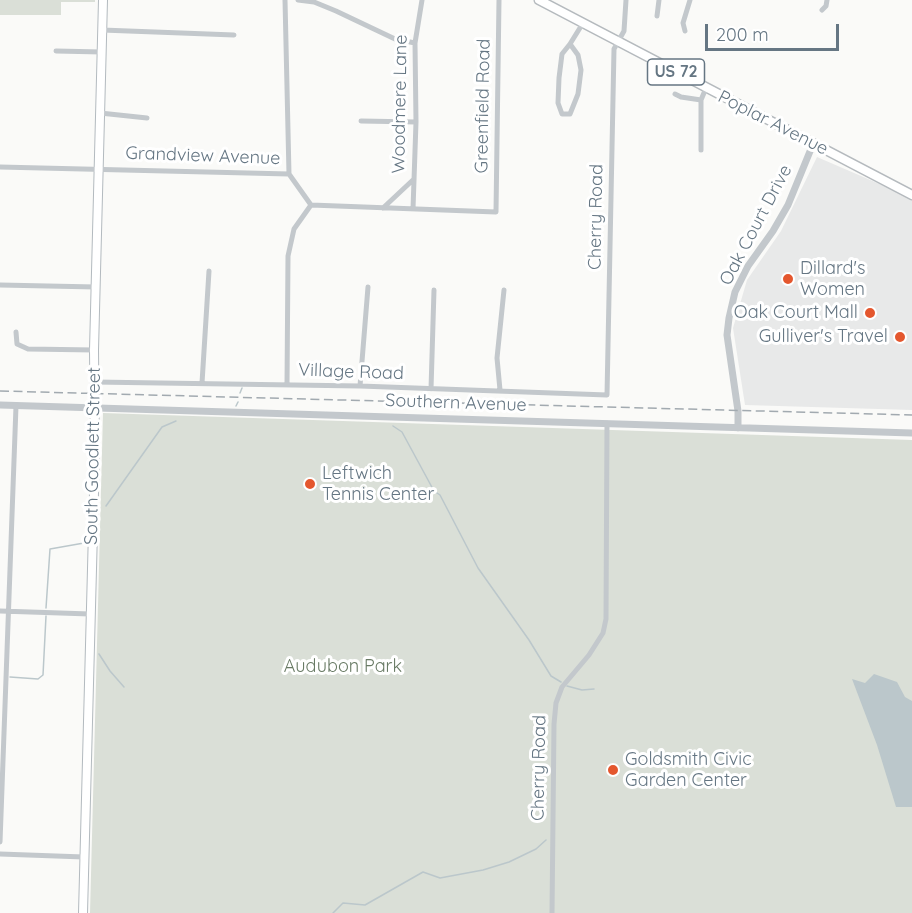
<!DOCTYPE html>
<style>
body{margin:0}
#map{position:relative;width:912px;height:913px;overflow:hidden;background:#fafaf8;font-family:Quicksand,sans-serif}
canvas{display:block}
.scale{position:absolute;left:705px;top:24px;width:134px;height:27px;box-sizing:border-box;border:3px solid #657683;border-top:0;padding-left:8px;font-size:18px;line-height:21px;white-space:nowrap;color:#657683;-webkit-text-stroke:4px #fff;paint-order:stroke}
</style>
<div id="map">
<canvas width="912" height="913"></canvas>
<div class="scale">200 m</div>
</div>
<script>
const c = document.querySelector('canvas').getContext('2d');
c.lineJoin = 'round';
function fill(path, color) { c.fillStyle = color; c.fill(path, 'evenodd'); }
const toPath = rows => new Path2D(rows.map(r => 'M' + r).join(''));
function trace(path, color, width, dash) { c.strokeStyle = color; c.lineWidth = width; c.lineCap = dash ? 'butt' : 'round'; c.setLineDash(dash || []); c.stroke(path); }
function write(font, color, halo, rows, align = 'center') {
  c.font = font + ' Quicksand,sans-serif'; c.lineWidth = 6; c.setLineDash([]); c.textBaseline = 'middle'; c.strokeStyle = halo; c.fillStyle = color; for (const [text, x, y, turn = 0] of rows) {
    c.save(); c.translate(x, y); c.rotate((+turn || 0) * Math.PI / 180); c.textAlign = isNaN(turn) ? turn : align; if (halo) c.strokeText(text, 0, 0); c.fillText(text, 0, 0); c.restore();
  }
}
fill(toPath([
 [817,157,912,198,912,410,745,405,733,328,747,280,781,231]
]), '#e8e9e9');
fill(toPath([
 [0,0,95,0,95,2,61,2,61,15,0,15],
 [103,413,912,440,912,913,90,913]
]), '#dadfd7');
fill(toPath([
 [874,674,897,682,905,697,912,701,912,807,896,807,877,745,852,679,865,683]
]), '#bbc7cb');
trace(toPath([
 [240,393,242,388],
 [236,406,238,402],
 [393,426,402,432,434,491,440,495,478,568,529,640,551,676,561,682],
 [106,506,162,427,176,421],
 [46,608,50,549,84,543],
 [99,654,110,671,124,687],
 [10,677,38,679,43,675,46,616],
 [567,686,582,690,594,689],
 [333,913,343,903,365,905,423,872,440,878,483,870,509,862,536,849,546,840]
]), '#bbc7cb', 1.5);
const secondary = toPath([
 [83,913,95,454,94,350,103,0]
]);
const primary = toPath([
 [539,0,912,195]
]);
trace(secondary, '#b3babf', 10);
trace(primary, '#b5babe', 11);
trace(toPath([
 [285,0,289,174],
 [298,0,314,2,336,11,395,39,415,43],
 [822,10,826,6,827,0],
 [657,16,659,0],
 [102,30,234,35],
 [685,31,683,23,690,0],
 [570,44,578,55,581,70,578,94,570,114,562,114,558,103,559,78,562,54,570,44],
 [570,44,583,23],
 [56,51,102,52],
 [675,94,681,97,701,100],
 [100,113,147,118],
 [361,121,416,122],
 [701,150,701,100,706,88],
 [0,167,289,174,311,205,496,212,499,0],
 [383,208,414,179],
 [413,209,416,122,415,43,422,0],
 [0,285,96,287],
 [16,332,17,344,28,349,94,350],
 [94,382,360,386,607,395,614,49,624,31,626,0],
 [202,383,209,271],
 [287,385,288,256,294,229,311,205],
 [360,386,368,287],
 [431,389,434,290],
 [500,390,497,358,504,290],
 [0,611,90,614],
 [0,842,16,406],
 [0,854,84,857],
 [552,913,554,724,556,703,562,687,589,655,603,633,606,619,607,423]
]), '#c3c8cc', 5);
trace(toPath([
 [0,405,912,433],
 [738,428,738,411,727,335,729,318,735,292,748,266,773,231,788,205,813,144]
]), '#c3c8cc', 7);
trace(secondary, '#fff', 8);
trace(primary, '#fff', 8);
trace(toPath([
 [0,391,912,415]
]), '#a2aab0', 1.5, [9, 4.5]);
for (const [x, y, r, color] of [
 [788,279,6,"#e4572e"],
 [870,313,6,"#e4572e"],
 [900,337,6,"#e4572e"],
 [310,484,6,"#e4572e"],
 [613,770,6,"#e4572e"]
]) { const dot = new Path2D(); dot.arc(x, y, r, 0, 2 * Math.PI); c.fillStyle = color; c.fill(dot); trace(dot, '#fff', 2); }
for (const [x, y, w] of [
 [676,72,57]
]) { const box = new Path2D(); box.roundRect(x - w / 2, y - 13, w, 26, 4.5); c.fillStyle = '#fff'; c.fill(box); trace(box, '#657683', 1.5); }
write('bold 16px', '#657683', null, [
 ["US 72",676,72]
]);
write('18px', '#657683', '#fff', [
 ["Woodmere Lane",400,104,-89],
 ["Greenfield Road",483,106,-89],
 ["Poplar Avenue",773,123,27],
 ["Grandview Avenue",203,156,2],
 ["Cherry Road",596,217,-89],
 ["Oak Court Drive",756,225,-62],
 ["Village Road",351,372,2],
 ["Southern Avenue",456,403,2],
 ["South Goodlett Street",93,456,-89],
 ["Cherry Road",539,768,-89]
]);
write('18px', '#657683', '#fff', [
 ["Dillard's",800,269],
 ["Women",800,290],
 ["Oak Court Mall",858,313,"right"],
 ["Gulliver's Travel",888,337,"right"],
 ["Leftwich",322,474],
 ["Tennis Center",322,495],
 ["Goldsmith Civic",625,760],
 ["Garden Center",625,781]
], 'left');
write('18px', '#687a64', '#fff', [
 ["Audubon Park",343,667]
]);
</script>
